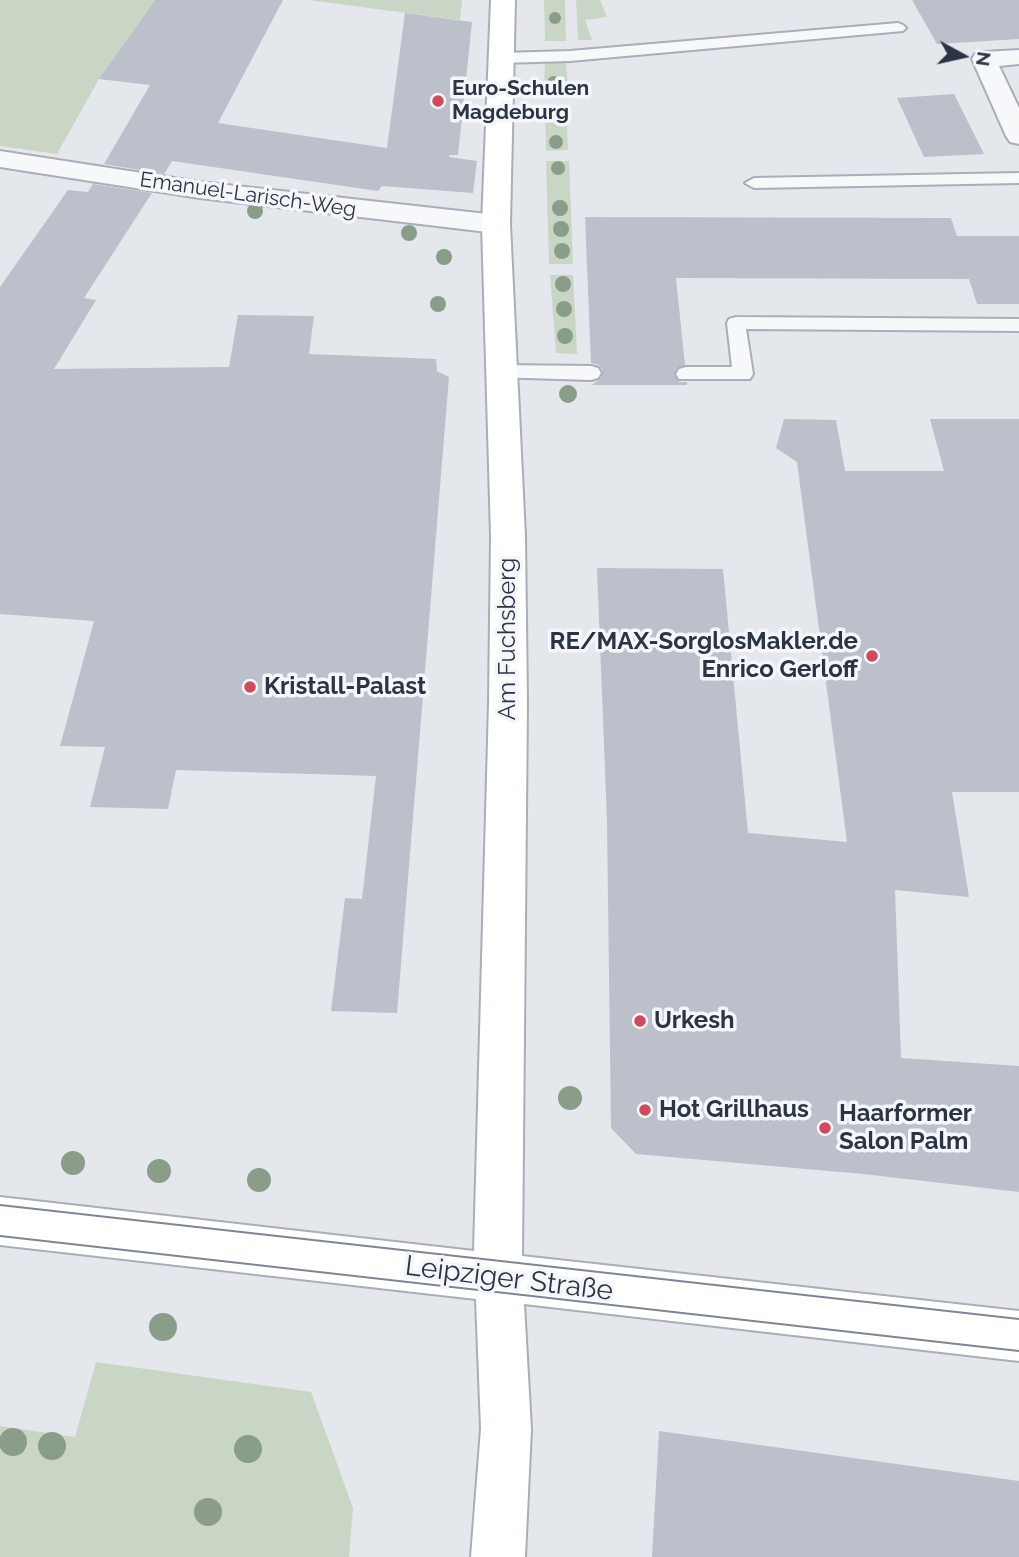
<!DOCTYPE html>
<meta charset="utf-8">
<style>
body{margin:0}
#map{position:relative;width:1019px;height:1557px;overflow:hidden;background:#e4e7ec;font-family:Raleway,sans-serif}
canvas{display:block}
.north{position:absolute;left:928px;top:21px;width:70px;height:70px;-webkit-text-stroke:5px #f4f6f9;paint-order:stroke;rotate:98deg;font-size:19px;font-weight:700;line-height:28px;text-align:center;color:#2b3445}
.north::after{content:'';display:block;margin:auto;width:24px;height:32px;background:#2b3445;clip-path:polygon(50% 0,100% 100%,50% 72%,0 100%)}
</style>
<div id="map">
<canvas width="1019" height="1557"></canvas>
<div class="north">N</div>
</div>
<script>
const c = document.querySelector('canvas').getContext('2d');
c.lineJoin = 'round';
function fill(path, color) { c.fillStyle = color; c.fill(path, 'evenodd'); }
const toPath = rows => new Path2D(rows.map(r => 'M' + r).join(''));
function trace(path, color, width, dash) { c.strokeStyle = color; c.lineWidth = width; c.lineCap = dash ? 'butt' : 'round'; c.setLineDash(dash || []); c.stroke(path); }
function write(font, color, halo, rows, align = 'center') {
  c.font = font + ' Raleway,sans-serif'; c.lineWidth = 7; c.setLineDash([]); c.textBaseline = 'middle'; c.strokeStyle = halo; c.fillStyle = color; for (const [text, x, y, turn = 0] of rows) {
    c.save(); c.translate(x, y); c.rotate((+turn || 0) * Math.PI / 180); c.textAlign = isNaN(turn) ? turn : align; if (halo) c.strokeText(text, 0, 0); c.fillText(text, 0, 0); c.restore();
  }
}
fill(toPath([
 [0,0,155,0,99,79,57,154,0,146],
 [308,0,462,0,460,20],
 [544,0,565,0,566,41,545,41],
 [576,0,600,0,607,17,585,20,592,40,578,40],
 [545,61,566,61,568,89,544,91],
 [566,106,568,150,546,151,545,109],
 [546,161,569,161,573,264,549,264],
 [550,275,573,275,577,354,556,353],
 [96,1362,311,1392,353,1508,349,1557,0,1557,0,1426,75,1437]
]), '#c9d6c5');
fill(toPath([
 [155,0,283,0,218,123,387,148,405,13,472,22,458,155,450,155,449,157,477,161,473,193,382,186,378,191,172,161,164,174,104,164,150,85,99,79],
 [912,0,1019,0,1019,39,937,44],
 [954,94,984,154,924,157,897,98],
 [93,184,152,193,84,298,96,300,54,369,229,367,238,315,314,316,309,354,436,359,437,371,449,377,397,1013,331,1011,345,898,362,899,376,776,176,770,168,809,90,807,105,747,60,746,94,621,0,614,0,287,68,190,88,192],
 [585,217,951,218,957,236,1019,236,1019,304,977,304,969,279,676,278,685,365,677,368,674,375,679,382,687,382,687,385,592,385,600,379,603,372,599,365,591,363],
 [784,419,836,420,845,471,944,471,930,419,1019,419,1019,792,952,792,969,897,895,890,901,1058,1019,1066,1019,1192,863,1174,636,1154,611,1128,607,821,597,568,723,569,748,833,847,842,797,462,776,448],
 [659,1431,1019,1481,1019,1557,652,1557]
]), '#bbc0ca');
const lane = toPath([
 [898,23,903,25,906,28,903,31,570,61,501,63,493,58,501,53,570,51,898,23],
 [1019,173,1019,183,754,188,745,183,754,178,1019,173],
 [736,317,1019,319,1019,331,746,329,753,374,750,379,679,379,676,374,679,369,686,367,732,367,727,323,729,319,736,317],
 [501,365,591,366,598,368,601,373,598,378,591,380,494,377,491,372,494,367,501,365]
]);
const street = toPath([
 [1019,50,1019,64,999,66,1019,108,1019,144,1010,142,1006,136,972,59,975,54,984,52,1019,50],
 [0,151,200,182,496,215,506,218,510,224,506,230,496,233,200,198,0,167,0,151]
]);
const secondary = toPath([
 [491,0,515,0,510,224,525,536,527,703,522,1256,1019,1311,1019,1361,524,1304,531,1429,525,1557,471,1557,481,1429,476,1299,0,1245,0,1197,474,1251,489,703,491,536,482,224,491,0]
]);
trace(lane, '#a9aeb7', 4);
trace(street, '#a9aeb7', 4);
trace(secondary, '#a9aeb7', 4);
fill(lane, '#f7f8fa');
fill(street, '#f7f8fa');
fill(secondary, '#fff');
trace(toPath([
 [0,1205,1019,1319],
 [0,1236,1019,1351]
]), '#7d8696', 2);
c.fillStyle = '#899d89';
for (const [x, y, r] of [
 [555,18,6],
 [554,83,7],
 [555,113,7],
 [556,142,7],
 [558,168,7],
 [560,208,8],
 [255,211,8],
 [561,229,8],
 [409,233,8],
 [562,251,8],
 [444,257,8],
 [563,284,8],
 [438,304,8],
 [564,309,8],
 [565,336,8],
 [568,394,9],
 [570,1098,12],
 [73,1163,12],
 [159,1171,12],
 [259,1180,12],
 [163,1327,14],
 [13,1442,14],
 [52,1446,14],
 [248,1449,14],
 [208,1512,14]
]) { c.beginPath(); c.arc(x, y, r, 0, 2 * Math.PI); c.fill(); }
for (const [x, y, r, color] of [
 [438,101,7,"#d1495b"],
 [872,656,7,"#d1495b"],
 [250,687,7,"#d1495b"],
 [640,1021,7,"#d1495b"],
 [645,1110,7,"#d1495b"],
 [825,1128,7,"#d1495b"]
]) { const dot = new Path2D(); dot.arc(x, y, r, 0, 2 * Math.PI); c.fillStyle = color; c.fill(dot); trace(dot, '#f4f6f9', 2.5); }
write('bold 21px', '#2b3445', '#f4f6f9', [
 ["Euro-Schulen",452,89],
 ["Magdeburg",452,113]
], 'left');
write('21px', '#2b3445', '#f4f6f9', [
 ["Emanuel-Larisch-Weg",248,195,8]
]);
write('24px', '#2b3445', '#f4f6f9', [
 ["Am Fuchsberg",508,639,-90]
]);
write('bold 24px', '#2b3445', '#f4f6f9', [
 ["RE/MAX-SorglosMakler.de",858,642,"right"],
 ["Enrico Gerloff",858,670,"right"],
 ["Kristall-Palast",264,687],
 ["Urkesh",654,1021],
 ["Hot Grillhaus",659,1110],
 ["Haarformer",839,1114],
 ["Salon Palm",839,1142]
], 'left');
write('28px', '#2b3445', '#f4f6f9', [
 ["Leipziger Straße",509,1279,7]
]);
</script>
